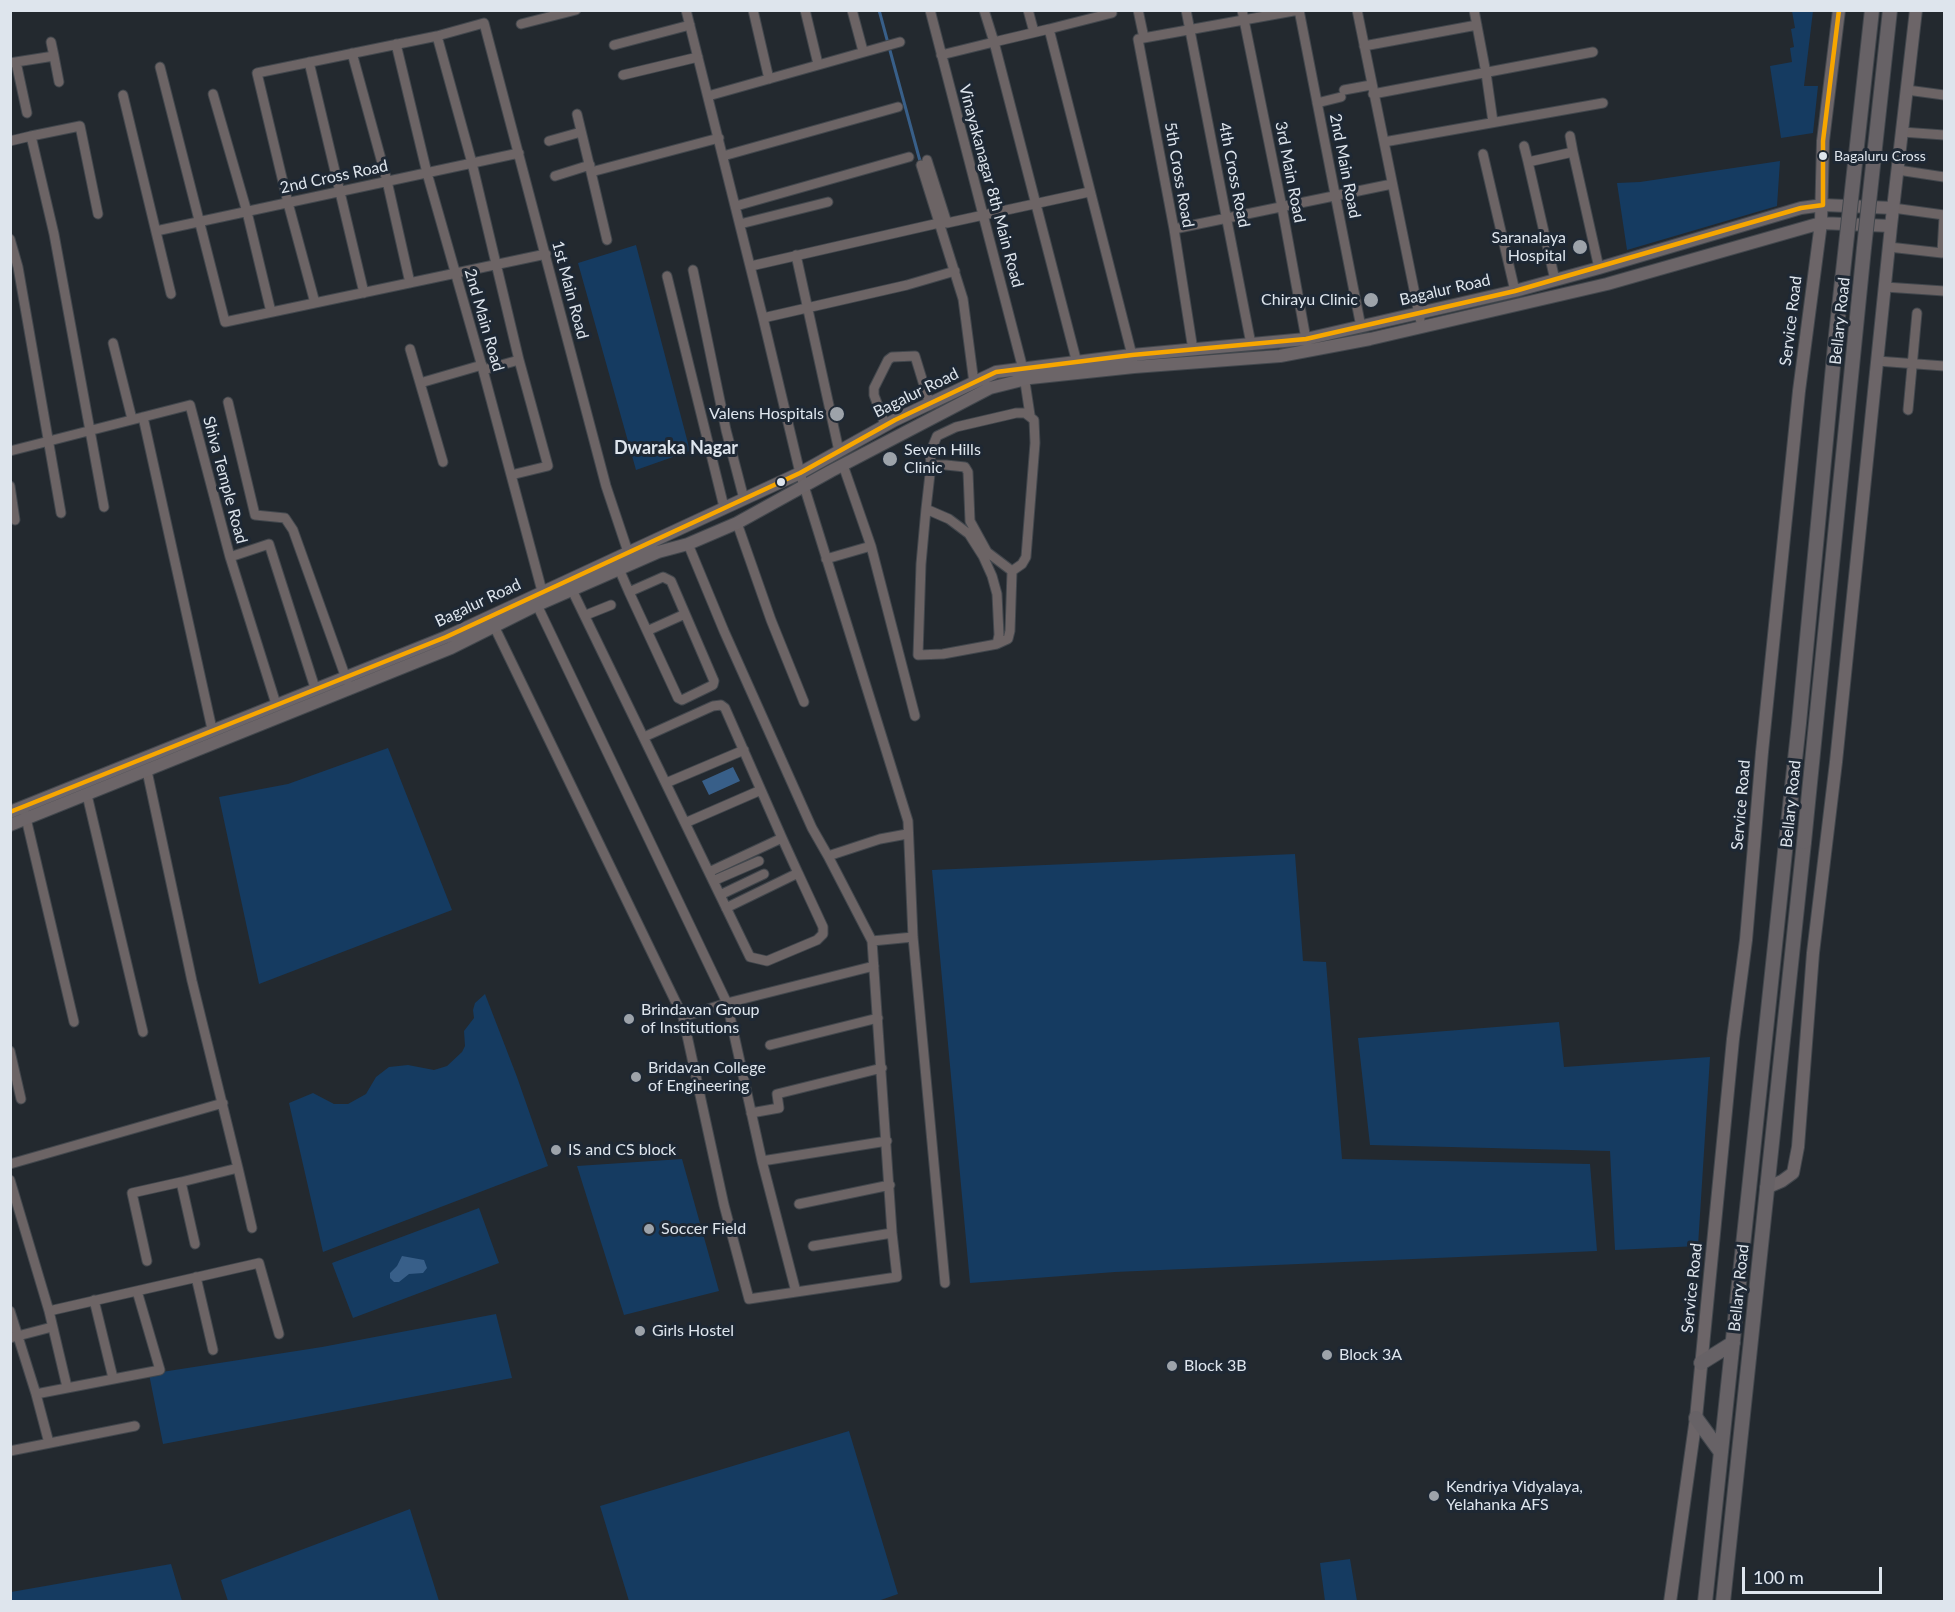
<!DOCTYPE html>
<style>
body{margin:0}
#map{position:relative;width:1955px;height:1612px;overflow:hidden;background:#23292f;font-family:Lato,sans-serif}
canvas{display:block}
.frame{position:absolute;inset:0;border:12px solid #dee5ed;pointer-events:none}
.scale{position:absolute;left:1742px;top:1567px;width:140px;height:27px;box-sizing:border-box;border:3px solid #dee5ed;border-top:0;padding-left:8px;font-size:18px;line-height:21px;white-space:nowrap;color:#dee5ed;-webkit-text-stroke:4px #1e2834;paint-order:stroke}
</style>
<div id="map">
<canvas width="1955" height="1612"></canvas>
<div class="frame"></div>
<div class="scale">100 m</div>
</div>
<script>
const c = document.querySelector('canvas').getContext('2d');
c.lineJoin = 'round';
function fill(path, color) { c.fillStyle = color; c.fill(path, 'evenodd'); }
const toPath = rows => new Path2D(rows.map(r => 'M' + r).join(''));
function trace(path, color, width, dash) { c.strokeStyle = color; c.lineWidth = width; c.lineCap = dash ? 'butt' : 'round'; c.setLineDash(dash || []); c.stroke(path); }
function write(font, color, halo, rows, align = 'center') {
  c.font = font + ' Lato,sans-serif'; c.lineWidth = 6; c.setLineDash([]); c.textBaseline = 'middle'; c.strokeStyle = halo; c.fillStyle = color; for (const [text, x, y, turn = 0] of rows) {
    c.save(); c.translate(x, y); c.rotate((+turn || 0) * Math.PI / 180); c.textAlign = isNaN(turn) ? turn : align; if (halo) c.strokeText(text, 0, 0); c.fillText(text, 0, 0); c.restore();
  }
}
fill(toPath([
 [1792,11,1813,11,1804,86,1818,86,1813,133,1781,138,1770,66,1792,62,1790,48,1794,47,1791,29,1795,28],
 [1780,161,1777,206,1627,250,1617,183,1640,182],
 [636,245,690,451,636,470,578,263],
 [388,748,452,910,259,984,219,797,288,784],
 [1295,854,1303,961,1326,962,1342,1159,1590,1164,1597,1251,1115,1272,970,1283,932,870],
 [485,994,517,1077,548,1166,323,1252,289,1103,313,1093,334,1104,348,1104,366,1094,376,1077,389,1067,408,1065,434,1070,447,1066,462,1052,465,1046,464,1031,474,1018,473,1010,475,1003],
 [1559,1022,1564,1067,1710,1057,1698,1246,1615,1250,1610,1151,1370,1145,1358,1038],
 [682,1159,719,1291,624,1315,577,1166],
 [479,1208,499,1263,353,1318,332,1263],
 [496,1314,512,1378,163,1444,149,1374,322,1347],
 [849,1431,898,1594,875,1602,629,1601,600,1506],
 [410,1509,439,1601,228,1601,221,1580],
 [1350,1559,1357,1601,1325,1601,1320,1563],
 [171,1564,182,1601,11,1601,11,1592]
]), '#153b61');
fill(toPath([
 [733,767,740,781,709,795,702,781],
 [402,1256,424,1260,427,1268,423,1273,409,1274,399,1282,394,1282,390,1278,390,1273,397,1266]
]), '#385f89');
trace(toPath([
 [879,10,920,161]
]), '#385f89', 3);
const minor = toPath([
 [686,10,763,318,907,285,955,271],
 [753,10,769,79],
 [805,10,818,64],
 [852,10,863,51],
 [930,10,1023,369,1030,415],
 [1028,10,1034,32],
 [1138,10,1144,38],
 [1186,10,1251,344],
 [1242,10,1282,207,1306,339],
 [1299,10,1361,327],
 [1357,10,1384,142],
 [1474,10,1486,73,1493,122],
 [1112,13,1049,29,1133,359],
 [521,24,576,10],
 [1049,29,994,42,1077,363],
 [396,44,427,173,483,370,542,591,548,596],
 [614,45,690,25],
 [1364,46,1477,25],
 [352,53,387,181,410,283],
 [941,55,994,42,984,10],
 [54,56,59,82],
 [16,62,54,56,51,42],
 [309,62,364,293],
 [10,63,16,62,27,113],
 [160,67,225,322,546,254],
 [623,75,698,57],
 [1344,90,1371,85],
 [1907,90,1944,95],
 [213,94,247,212,271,312],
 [1373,94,1593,52],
 [123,95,171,294],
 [708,96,900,42],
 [1317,103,1341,97],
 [577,114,591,172],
 [1902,132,1944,135],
 [31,136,80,126,98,214],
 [1570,136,1573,152],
 [10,141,31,136,54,234,104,507],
 [549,141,581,132],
 [1524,146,1528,162],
 [1483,154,1515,291],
 [723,156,898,107],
 [927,160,947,223,1089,192],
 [921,165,963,299,974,383],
 [1898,170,1944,177],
 [555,176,590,165],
 [736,206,909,157],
 [1893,208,1944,215],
 [740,224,828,202],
 [1174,229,1392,184],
 [156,231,519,153],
 [10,239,18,267,61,513],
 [607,240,591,172,719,138],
 [1889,247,1942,253,1944,216],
 [796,255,839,451],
 [751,266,939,223],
 [693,270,726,430,744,499],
 [667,276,724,507],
 [1555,280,1528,162,1573,152,1599,268],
 [1885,287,1944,291],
 [315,303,288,203,257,73,437,36],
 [763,318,800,473,908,821,913,937,945,1283],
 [1420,319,1384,142,1603,103],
 [113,343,132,419],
 [410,349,420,383],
 [1193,350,1174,229,1138,39,1299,10],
 [1877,361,1944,366],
 [483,370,519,360,472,163,437,36,484,23,606,486,630,558],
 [228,402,255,515,285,518,293,530,347,681],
 [1908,410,1917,313],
 [143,417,212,729],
 [885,425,874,395,874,388,888,360,892,357,915,356,930,405],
 [10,451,190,405,230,557,276,704],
 [443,462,420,383,482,365],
 [843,465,871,546,915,716],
 [511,475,548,466,519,360],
 [10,486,15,520],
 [926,509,949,519,969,534,983,556,992,576,997,594,999,635,997,644,943,654,918,655,921,564,926,509,931,465,930,453,937,436,956,427,1016,413,1025,413,1034,420,1035,443,1026,557,1022,564,1012,571,987,552,970,521,968,472,965,467,946,465,931,465],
 [737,523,771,620,804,702],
 [688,544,724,631,812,828,828,856,872,941,913,937],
 [230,557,269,544,315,688],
 [826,559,871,546],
 [619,569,629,592,663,577,671,581,714,681,713,685,682,700,678,698,629,592],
 [572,590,750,957,767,961,817,940,823,934,823,927,798,873,726,908],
 [537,605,727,1003,683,1017,724,1205,749,1299,796,1292,762,1161,727,1003,874,966],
 [586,615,611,605],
 [494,626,683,1017],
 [647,631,685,614],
 [997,644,1008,639,1010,631,1012,571],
 [644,737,713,706,721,705,725,708,782,838,709,872],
 [147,771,192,981,238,1168],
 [666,783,744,750],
 [87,795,143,1032],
 [25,814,74,1022],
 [685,823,761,790],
 [782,838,798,873],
 [828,856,880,839,907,834],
 [713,881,759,861],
 [720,895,764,874],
 [770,1045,878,1018],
 [10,1051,21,1099],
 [751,1113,779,1108,777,1094,882,1068],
 [762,1161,887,1141],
 [10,1164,223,1103],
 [10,1180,49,1311],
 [799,1204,890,1185],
 [195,1244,181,1182,238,1168,252,1228],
 [813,1246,892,1233],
 [147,1261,132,1193,181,1182],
 [196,1277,213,1350],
 [796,1292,897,1277,892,1233,872,941],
 [94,1300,113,1378],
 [10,1311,36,1394],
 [10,1338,52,1327],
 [67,1387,49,1311,259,1263,279,1334],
 [49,1443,36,1394,160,1370,137,1291],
 [10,1451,135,1426]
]);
const major = toPath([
 [10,812,446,637,800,473,895,420,996,372,1132,355,1306,339,1515,291,1599,268,1801,208,1823,205,1893,208],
 [10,825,451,648,537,605,633,563,658,552,688,544,737,523,831,471,990,388,1030,378,1134,367,1280,356,1370,339,1607,284,1821,223,1891,226],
 [1766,1188,1782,1181,1793,1173,1798,1147,1813,953,1836,762,1891,226,1916,10],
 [1670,1602,1696,1418,1733,1039,1746,940,1762,752,1799,391,1821,223,1823,141,1839,10]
]);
const highway = toPath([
 [1701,1363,1733,1343],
 [1696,1418,1720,1451],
 [1705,1602,1786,842],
 [1723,1602,1804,842]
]);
trace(minor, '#42474d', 11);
trace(major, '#42474d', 14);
trace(highway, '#42474d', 16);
trace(minor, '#6c6465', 9);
trace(major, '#6c6568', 12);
trace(highway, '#676266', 14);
const highwayBridge = toPath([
 [1786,842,1799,723,1836,335,1872,10],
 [1804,842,1864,248,1890,10]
]);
trace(highwayBridge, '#42474d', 16, []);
trace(highwayBridge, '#676266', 14);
trace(toPath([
 [10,812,446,637,800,473,895,420,996,372,1132,355,1306,339,1515,291,1801,208,1823,205,1823,141,1839,10]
]), '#f7a600', 4.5);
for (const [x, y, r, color] of [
 [1823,156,5,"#dee5ed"],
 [1580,247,8,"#9da3aa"],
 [1371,300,8,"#9da3aa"],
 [837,414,8,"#9da3aa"],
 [890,459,8,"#9da3aa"],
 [781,482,5,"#dee5ed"],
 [629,1019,6,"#9da3aa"],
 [636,1077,6,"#9da3aa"],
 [556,1150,6,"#9da3aa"],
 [649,1229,6,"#9da3aa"],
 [640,1331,6,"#9da3aa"],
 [1327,1355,6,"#9da3aa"],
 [1172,1366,6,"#9da3aa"],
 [1434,1496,6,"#9da3aa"]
]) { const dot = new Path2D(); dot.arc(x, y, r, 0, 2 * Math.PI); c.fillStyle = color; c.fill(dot); trace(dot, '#1e2834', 2); }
write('14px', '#dee5ed', '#1e2834', [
 ["Bagaluru Cross",1834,156]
], 'left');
write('16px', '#dee5ed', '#1e2834', [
 ["2nd Main Road",1345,166,79],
 ["3rd Main Road",1290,172,79],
 ["5th Cross Road",1179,175,80],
 ["4th Cross Road",1234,175,79],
 ["2nd Cross Road",334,177,-12],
 ["Vinayakanagar 8th Main Road",991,186,75],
 ["1st Main Road",570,290,75],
 ["Bagalur Road",1445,290,-13],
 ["2nd Main Road",484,320,74],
 ["Service Road",1791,321,-83],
 ["Bellary Road",1840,321,-84],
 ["Bagalur Road",916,393,-26],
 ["Shiva Temple Road",225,480,75],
 ["Bagalur Road",478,603,-25],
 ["Bellary Road",1791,804,-84],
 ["Service Road",1741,805,-85],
 ["Service Road",1692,1288,-84],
 ["Bellary Road",1739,1288,-84]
]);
write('16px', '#dee5ed', '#1e2834', [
 ["Saranalaya",1566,238,"right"],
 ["Hospital",1566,256,"right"],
 ["Chirayu Clinic",1358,300,"right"],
 ["Valens Hospitals",824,414,"right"],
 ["Seven Hills",904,450],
 ["Clinic",904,468],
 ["Brindavan Group",641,1010],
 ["of Institutions",641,1028],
 ["Bridavan College",648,1068],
 ["of Engineering",648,1086],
 ["IS and CS block",568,1150],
 ["Soccer Field",661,1229],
 ["Girls Hostel",652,1331],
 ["Block 3A",1339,1355],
 ["Block 3B",1184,1366],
 ["Kendriya Vidyalaya,",1446,1487],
 ["Yelahanka AFS",1446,1505]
], 'left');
write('bold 18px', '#dee5ed', '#1e2834', [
 ["Dwaraka Nagar",676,448]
]);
</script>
